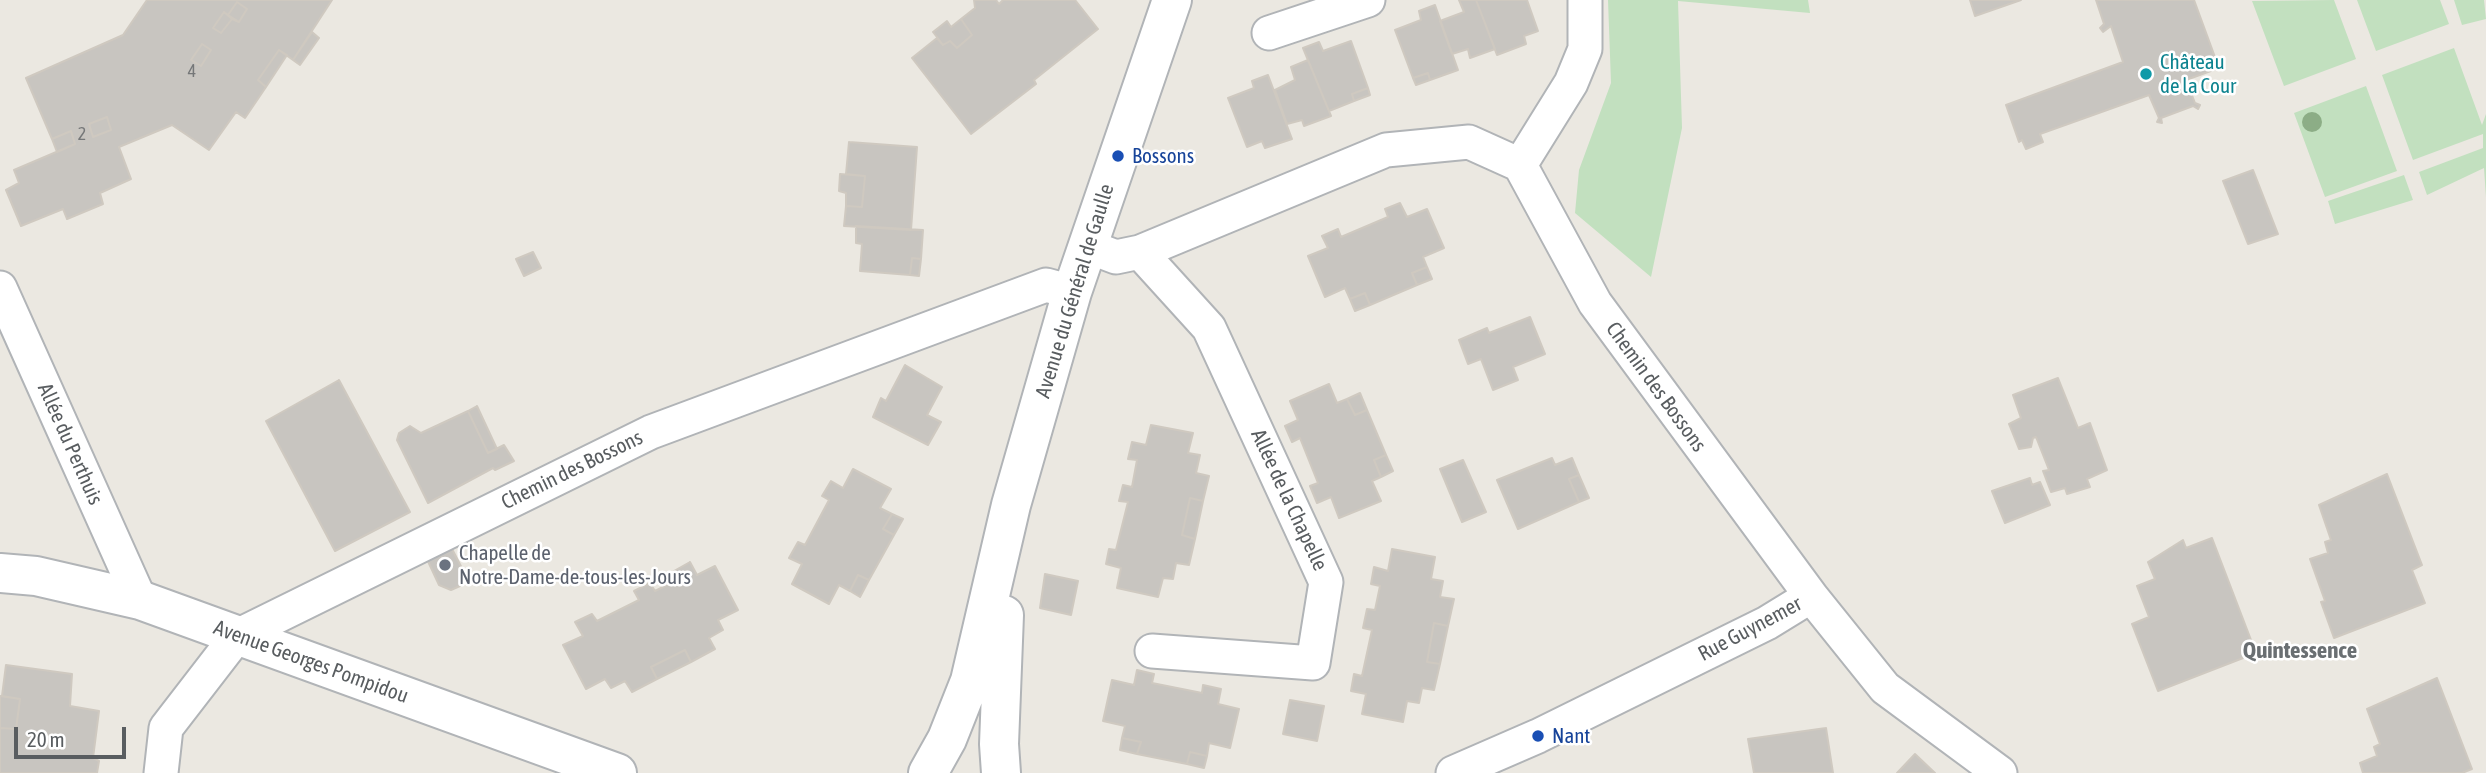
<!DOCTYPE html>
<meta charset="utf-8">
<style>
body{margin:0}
#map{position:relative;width:2486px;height:773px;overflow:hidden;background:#ebe8e1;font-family:"Asap Condensed",sans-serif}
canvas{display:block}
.scale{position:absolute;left:14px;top:727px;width:112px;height:32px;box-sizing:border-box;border:4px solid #595d60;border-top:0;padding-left:9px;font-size:21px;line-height:24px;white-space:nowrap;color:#595d60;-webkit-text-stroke:5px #fff;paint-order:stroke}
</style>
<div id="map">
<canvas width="2486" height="773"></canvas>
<div class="scale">20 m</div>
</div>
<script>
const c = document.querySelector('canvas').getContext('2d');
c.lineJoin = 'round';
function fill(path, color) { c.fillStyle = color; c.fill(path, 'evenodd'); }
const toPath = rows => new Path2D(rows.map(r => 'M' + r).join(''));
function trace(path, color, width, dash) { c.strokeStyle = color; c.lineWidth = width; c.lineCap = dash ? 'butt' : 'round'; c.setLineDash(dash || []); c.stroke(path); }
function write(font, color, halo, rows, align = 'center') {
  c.font = font + ' "Asap Condensed",sans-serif'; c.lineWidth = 5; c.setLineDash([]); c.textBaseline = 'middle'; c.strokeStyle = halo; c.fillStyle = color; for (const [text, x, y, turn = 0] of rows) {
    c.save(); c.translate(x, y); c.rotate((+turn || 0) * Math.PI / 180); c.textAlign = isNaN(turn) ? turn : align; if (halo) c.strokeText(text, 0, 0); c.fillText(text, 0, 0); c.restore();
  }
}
fill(toPath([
 [1608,0,1808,0,1810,13,1678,1,1682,128,1651,277,1575,213,1579,170,1611,83],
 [2334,0,2356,59,2284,86,2252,1],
 [2357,0,2440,0,2449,24,2376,51],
 [2454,0,2484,0,2486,19,2462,25],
 [2454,48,2482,125,2486,114,2486,197,2484,168,2427,195,2419,172,2483,148,2483,134,2413,160,2382,75],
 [2366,86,2397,171,2325,197,2294,113],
 [2404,175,2413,200,2335,224,2328,201]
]), '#c2e0bf');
const building = toPath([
 [147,0,332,0,293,60,279,50,258,80,266,87,245,118,236,112,209,150,172,125,119,147,131,179,100,193,103,204,67,219,63,209,21,226,6,190,19,183,14,170,75,144,71,131,52,139,26,78,123,35,147,0],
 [237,2,247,9,239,22,232,19,221,33,213,28,224,12,228,15,237,2],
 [202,44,211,50,201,66,191,60,202,44],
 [107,117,111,130,93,137,89,124,107,117],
 [974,0,996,0,999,4,1003,0,1075,0,1098,29,1034,80,1036,84,971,134,912,58,937,38,943,45,950,41,957,48,972,35,961,19,975,8,974,0],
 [1459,0,1476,0,1495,49,1470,58,1468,49,1452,54,1440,21,1464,12,1459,0],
 [1476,0,1527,0,1538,31,1524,36,1526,44,1497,55,1476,0],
 [1970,0,2021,0,1975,16,1970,0],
 [2096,0,2194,0,2219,68,2186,80,2195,103,2200,105,2198,109,2193,106,2161,118,2162,123,2157,122,2159,118,2149,95,2040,134,2043,142,2026,149,2022,140,2019,142,2006,105,2123,62,2111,26,2103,32,2100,28,2104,24,2096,0],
 [237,2,247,9,239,22,228,15,237,2],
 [1435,5,1458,70,1430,80,1428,73,1413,78,1395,30,1421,20,1419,11,1435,5],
 [224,12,232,19,221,33,213,28,224,12],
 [961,19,972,35,957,48,950,41,943,45,933,32,947,21,951,27,961,19],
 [312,32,319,38,300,65,293,60,312,32],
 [1351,41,1368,88,1352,94,1354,101,1329,111,1303,48,1319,42,1323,51,1351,41],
 [202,44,211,50,201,66,191,60,202,44],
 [279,50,287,55,266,87,258,80,279,50],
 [1308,60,1331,116,1304,126,1302,120,1287,124,1275,90,1295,80,1291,67,1308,60],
 [1428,73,1430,80,1416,85,1413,78,1428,73],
 [1268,75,1292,139,1265,148,1262,141,1247,147,1228,98,1254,88,1252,81,1268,75],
 [1368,88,1370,95,1354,101,1352,94,1368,88],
 [107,117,111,130,93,137,89,124,107,117],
 [71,131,75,144,57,152,52,139,71,131],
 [849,142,917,147,911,230,844,226,846,206,862,207,865,176,846,174,849,142],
 [2253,170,2278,234,2248,244,2223,181,2253,170],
 [840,174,865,176,862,207,846,206,846,193,839,191,840,174],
 [1400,203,1407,217,1427,209,1444,248,1423,257,1427,267,1412,273,1417,285,1370,305,1365,293,1350,299,1345,288,1325,297,1308,256,1328,248,1322,236,1338,229,1341,237,1388,217,1385,209,1400,203],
 [856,226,923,230,921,259,912,258,910,275,860,271,862,244,856,243,856,226],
 [533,252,541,268,524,276,516,259,533,252],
 [912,258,921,259,919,276,910,275,912,258],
 [1427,267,1432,279,1417,285,1412,273,1427,267],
 [1365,293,1370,305,1355,311,1350,299,1365,293],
 [1530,317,1545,354,1513,367,1518,380,1493,390,1481,359,1468,364,1459,340,1487,328,1489,333,1530,317],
 [905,365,942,387,927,415,941,422,928,445,873,417,881,398,886,401,905,365],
 [2058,378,2078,428,2090,423,2107,470,2087,479,2090,487,2067,494,2065,488,2051,492,2043,471,2049,470,2036,437,2033,438,2031,447,2019,449,2009,424,2021,418,2013,395,2058,378],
 [339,380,410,512,335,551,266,421,339,380],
 [1329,384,1337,403,1347,399,1355,415,1367,410,1386,455,1374,460,1381,477,1372,481,1381,501,1339,518,1331,497,1317,503,1310,486,1318,483,1300,438,1292,442,1285,426,1298,420,1290,401,1329,384],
 [1360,393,1367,410,1355,415,1347,399,1360,393],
 [477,406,497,449,488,453,468,411,477,406],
 [468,411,488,453,504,445,514,461,495,470,493,468,428,503,397,440,399,433,410,426,421,433,468,411],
 [1151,425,1193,433,1188,453,1200,455,1196,473,1209,476,1203,501,1190,498,1182,535,1195,539,1189,565,1176,563,1173,579,1163,578,1158,597,1117,588,1121,568,1106,564,1109,549,1116,550,1128,502,1119,501,1123,485,1132,487,1137,460,1128,459,1132,442,1146,445,1151,425],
 [1386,455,1393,471,1381,477,1374,460,1386,455],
 [1552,458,1555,465,1572,458,1579,475,1569,479,1579,502,1518,529,1497,480,1552,458],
 [1463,460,1486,512,1462,522,1440,469,1463,460],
 [853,469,891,489,880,508,892,514,883,529,894,535,869,580,858,575,850,591,839,585,829,604,792,584,802,564,789,558,798,542,805,545,829,500,822,496,831,481,843,488,853,469],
 [2387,474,2422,565,2412,570,2425,603,2334,638,2321,602,2325,601,2310,559,2328,553,2325,542,2331,540,2319,505,2387,474],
 [1579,475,1589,498,1579,502,1569,479,1579,475],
 [2030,478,2032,485,2040,482,2050,505,2005,523,1992,491,2030,478],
 [1190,498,1203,501,1195,539,1182,535,1190,498],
 [892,514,903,519,894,535,883,529,892,514],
 [2212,538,2256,653,2158,691,2132,624,2149,617,2137,586,2155,579,2148,562,2183,540,2186,548,2212,538],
 [449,543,466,576,460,586,451,590,439,585,425,555,449,543],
 [1392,549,1435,557,1431,579,1443,581,1440,597,1454,599,1448,626,1434,623,1427,662,1440,664,1434,690,1422,688,1419,703,1407,701,1403,722,1362,714,1366,694,1351,691,1354,674,1362,676,1372,630,1363,628,1367,609,1375,610,1380,586,1371,584,1374,567,1388,571,1392,549],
 [690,562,697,575,715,566,738,610,718,620,723,630,709,638,715,649,691,662,685,650,651,667,657,679,632,692,625,681,611,688,605,679,586,689,563,645,583,636,575,622,592,614,597,621,639,600,634,591,650,583,655,591,679,579,674,571,690,562],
 [1045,574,1078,581,1071,615,1040,608,1045,574],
 [858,575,869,580,860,597,850,591,858,575],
 [1434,623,1448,626,1440,664,1427,662,1434,623],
 [685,650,691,662,657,679,651,667,685,650],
 [6,665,72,674,70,706,99,711,93,758,99,761,97,773,0,773,0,728,16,729,20,699,2,696,6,665],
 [1137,670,1154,674,1152,683,1202,693,1203,685,1221,689,1218,704,1239,709,1230,748,1209,743,1207,756,1190,752,1187,764,1137,754,1141,742,1122,738,1125,726,1103,721,1112,680,1134,685,1137,670],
 [2437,678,2472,769,2462,773,2363,773,2360,763,2377,756,2374,747,2380,744,2367,709,2437,678],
 [0,696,20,699,16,729,0,728,0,696],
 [1290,700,1324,706,1317,741,1283,734,1290,700],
 [1826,728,1833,773,1754,773,1748,739,1826,728],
 [1122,738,1141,742,1137,754,1120,750,1122,738],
 [1190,752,1207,756,1204,768,1187,764,1190,752],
 [1915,754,1935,773,1897,773,1915,754]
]);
fill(building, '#c8c5c0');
trace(building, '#cfc9c0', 2);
const minor = toPath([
 [1269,33,1368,0],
 [1520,165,1571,83,1585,49,1585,0],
 [1087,246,1116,257,1140,252,1386,150,1469,142,1520,165,1595,303,1811,596],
 [1140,252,1209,328,1326,582,1313,663,1152,651],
 [0,288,140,600],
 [161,773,166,728,237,636,651,432,1046,285,1072,292],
 [1453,773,1538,736,1767,623,1811,596,1885,688,2000,773]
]);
const tertiary = toPath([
 [0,573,36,576,140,600,617,773],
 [928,773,947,739,970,681,1011,505,1072,292,1172,0],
 [1001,773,999,744,1004,615]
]);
trace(minor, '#b1b4b7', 37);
trace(tertiary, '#b1b4b7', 42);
trace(minor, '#fff', 33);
trace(tertiary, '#fff', 38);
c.fillStyle = '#8cad86';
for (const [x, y] of [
 [2312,122]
]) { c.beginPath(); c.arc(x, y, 10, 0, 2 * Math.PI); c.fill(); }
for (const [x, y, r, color] of [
 [2146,74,7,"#0f9aa8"],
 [1118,156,7,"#1a4fb4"],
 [445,565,7,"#6b7280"],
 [1538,736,7,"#1a4fb4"]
]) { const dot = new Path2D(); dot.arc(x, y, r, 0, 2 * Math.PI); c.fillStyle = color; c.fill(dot); trace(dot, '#fff', 2.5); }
write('18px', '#757778', null, [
 ["4",192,71],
 ["2",82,134]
]);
write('21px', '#0d838f', '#fff', [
 ["Château",2160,62],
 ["de la Cour",2160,86]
], 'left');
write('21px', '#164399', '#fff', [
 ["Bossons",1132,156],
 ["Nant",1552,736]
], 'left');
write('21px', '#595d60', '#fff', [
 ["Avenue du Général de Gaulle",1075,291,-73],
 ["Chemin des Bossons",1656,387,54],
 ["Allée du Perthuis",70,444,66],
 ["Chemin des Bossons",572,470,-26],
 ["Allée de la Chapelle",1289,500,65],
 ["Rue Guynemer",1750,629,-28],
 ["Avenue Georges Pompidou",311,662,20]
]);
write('21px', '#5b616d', '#fff', [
 ["Chapelle de",459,553],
 ["Notre-Dame-de-tous-les-Jours",459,577]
], 'left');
write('bold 23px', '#6a6f72', '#fff', [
 ["Quintessence",2300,651]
]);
</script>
